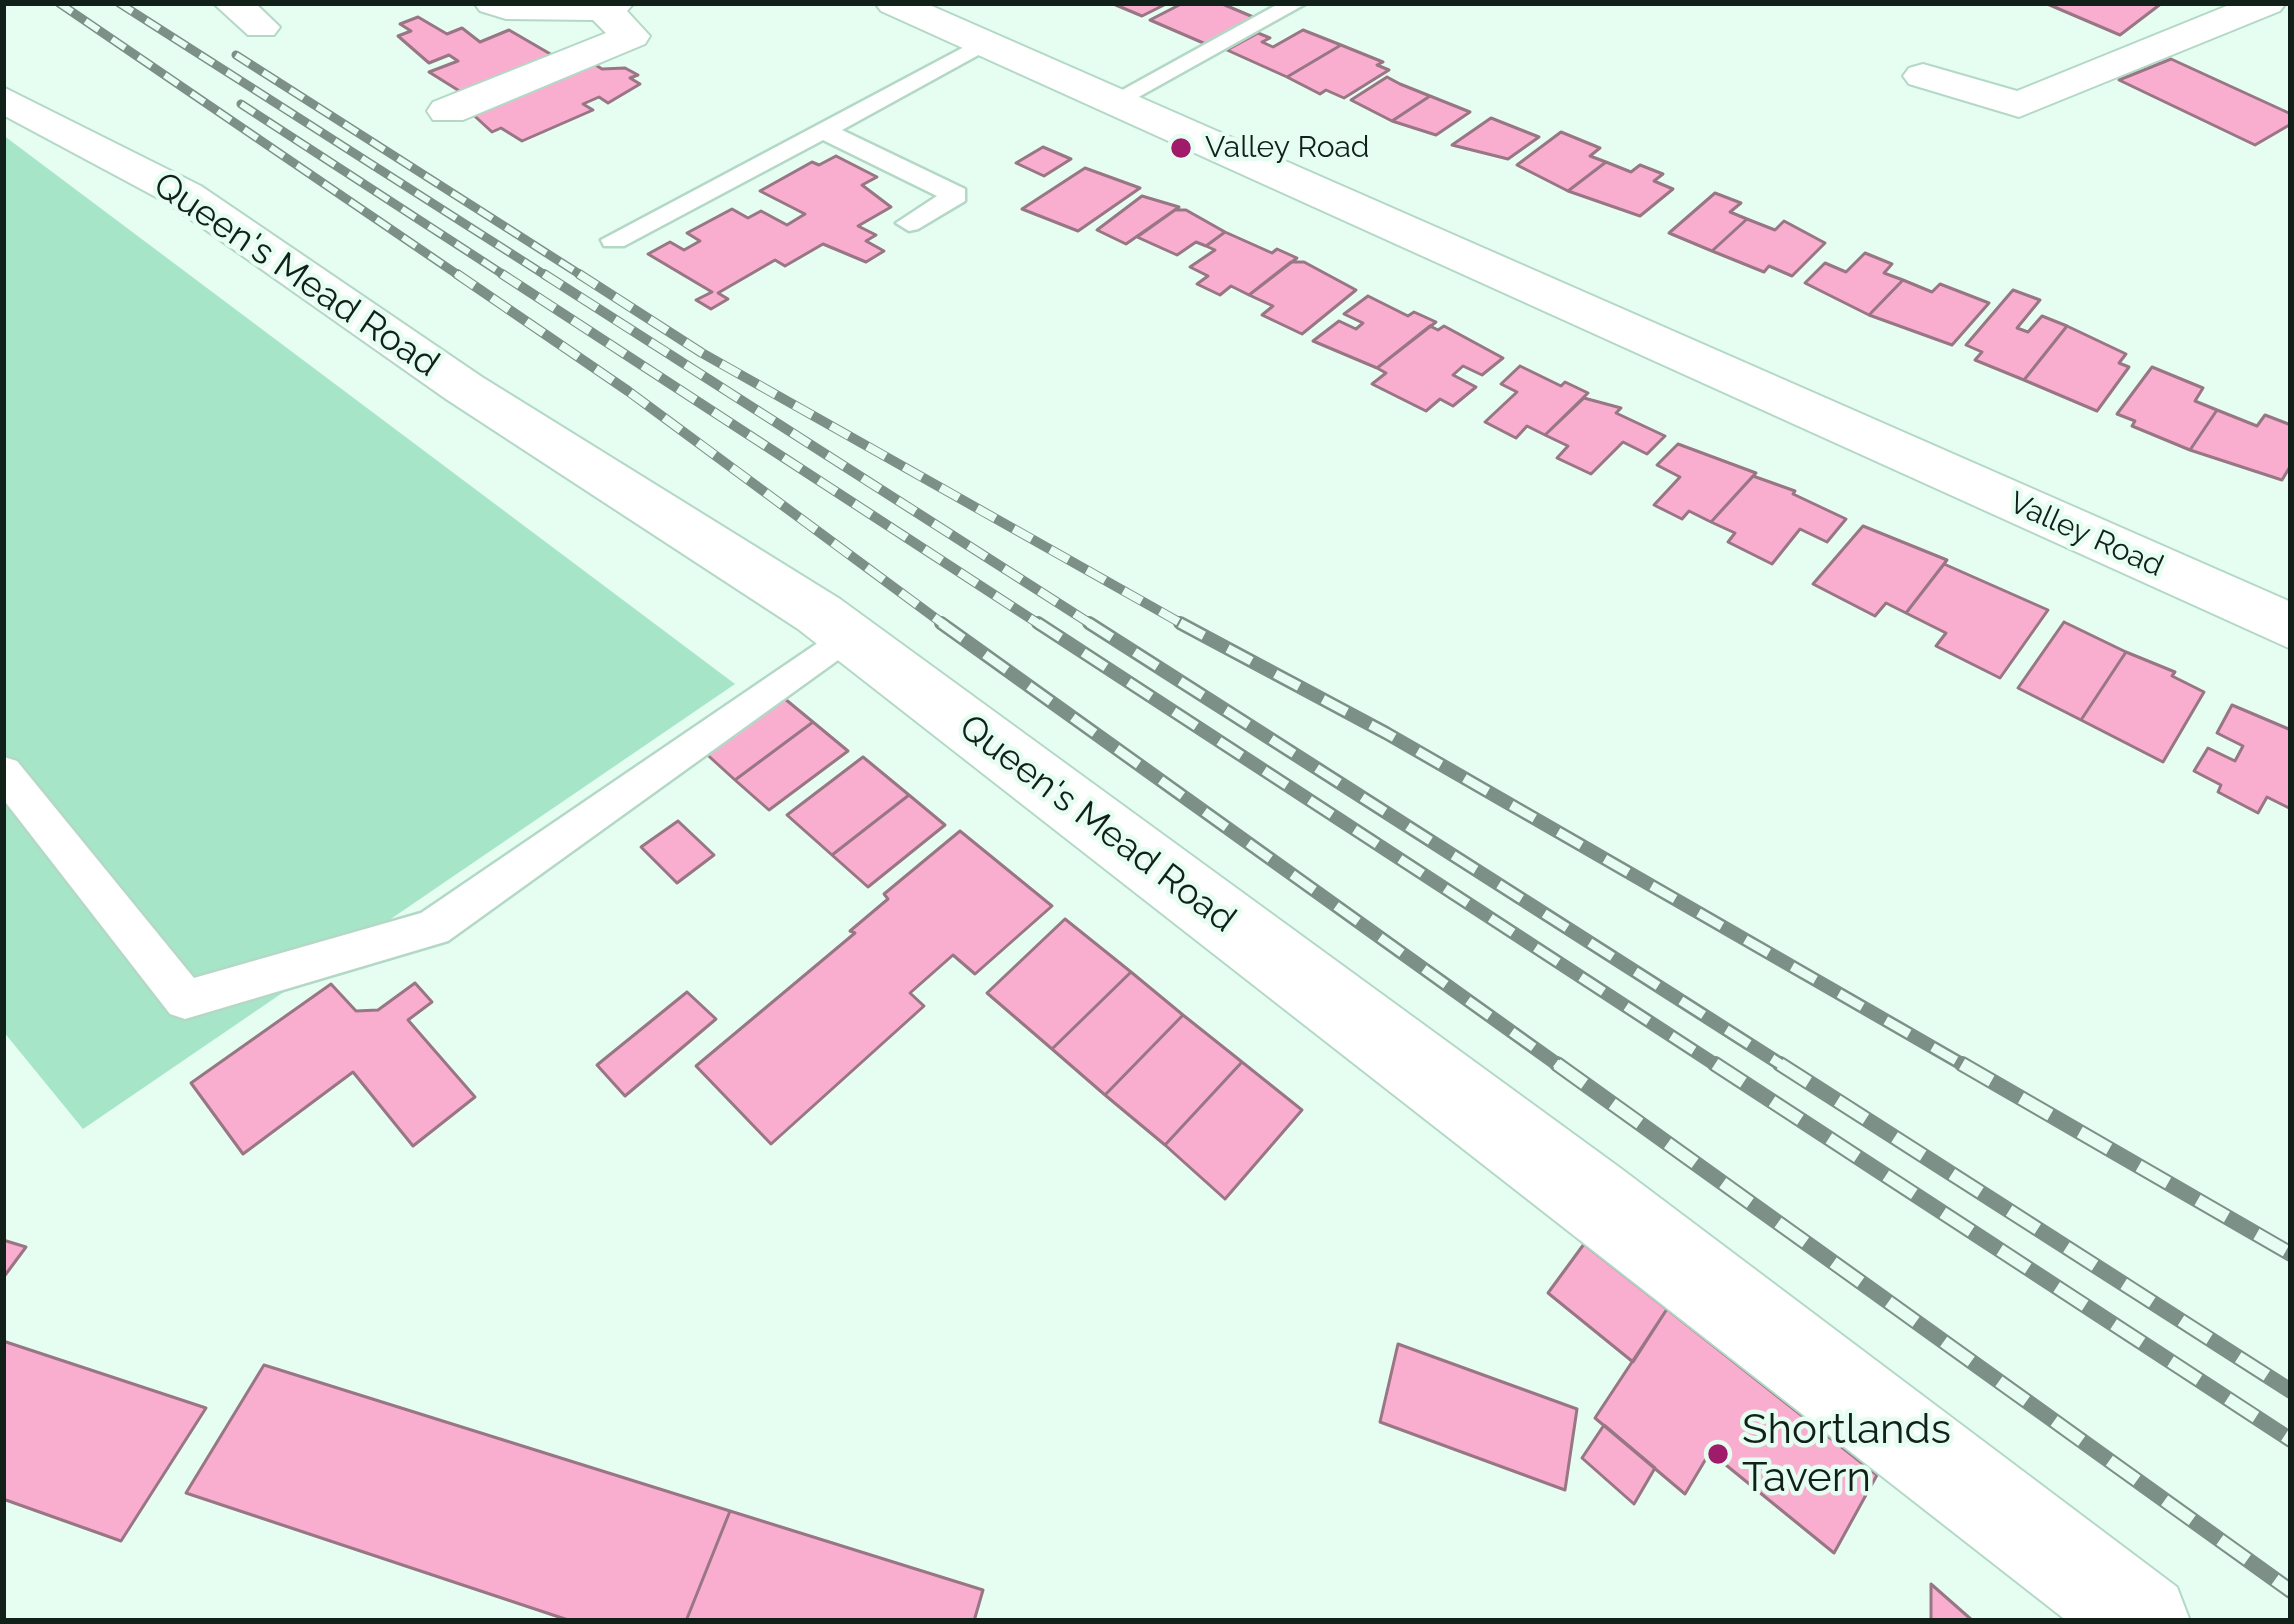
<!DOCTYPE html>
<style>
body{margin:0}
#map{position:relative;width:2294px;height:1624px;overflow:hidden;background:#e6fdf1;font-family:Raleway,sans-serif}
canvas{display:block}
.frame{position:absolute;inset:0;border:6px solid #112019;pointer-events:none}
</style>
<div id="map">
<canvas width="2294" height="1624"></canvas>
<div class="frame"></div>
</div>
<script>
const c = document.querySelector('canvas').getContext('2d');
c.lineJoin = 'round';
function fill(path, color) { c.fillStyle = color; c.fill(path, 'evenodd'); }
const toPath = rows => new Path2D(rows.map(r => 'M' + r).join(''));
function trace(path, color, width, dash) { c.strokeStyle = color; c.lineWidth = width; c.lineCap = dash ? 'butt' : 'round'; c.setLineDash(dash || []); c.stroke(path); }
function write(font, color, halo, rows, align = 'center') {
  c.font = font + ' Raleway,sans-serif'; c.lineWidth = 9; c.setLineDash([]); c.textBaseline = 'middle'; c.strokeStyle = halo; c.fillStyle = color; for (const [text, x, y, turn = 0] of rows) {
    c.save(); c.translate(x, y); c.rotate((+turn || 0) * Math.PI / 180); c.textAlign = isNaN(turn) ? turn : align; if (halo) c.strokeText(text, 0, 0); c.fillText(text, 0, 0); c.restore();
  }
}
fill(toPath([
 [3,135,735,684,83,1129,3,1031]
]), '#a6e5c7');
const building = toPath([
 [1111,3,1168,3,1142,16,1111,3],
 [1183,3,1220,3,1258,19,1208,45,1150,20,1183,3],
 [2045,3,2162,3,2120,35,2045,3],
 [418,17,447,34,462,28,480,42,509,30,559,59,469,97,429,72,458,61,449,55,429,63,398,36,411,31,400,24,418,17],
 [1303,30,1341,45,1287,77,1227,50,1258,33,1270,38,1262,42,1273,47,1303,30],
 [1341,45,1383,62,1377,65,1389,70,1344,98,1326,90,1320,94,1287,77,1341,45],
 [2171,59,2291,114,2291,124,2255,145,2119,80,2171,59],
 [591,62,602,69,625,68,638,75,630,78,640,84,608,103,599,97,583,104,593,110,522,141,501,128,492,132,467,109,591,62],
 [1387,77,1400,84,1430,96,1392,121,1351,100,1387,77],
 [1430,96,1470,112,1436,135,1392,121,1430,96],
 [1491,118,1539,137,1508,159,1452,145,1491,118],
 [1561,132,1600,148,1590,156,1606,162,1568,191,1517,165,1561,132],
 [1043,147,1071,159,1044,176,1016,163,1043,147],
 [836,156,877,177,862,185,891,207,858,226,876,235,866,241,884,251,866,262,823,244,785,266,775,260,718,293,728,299,711,309,696,300,712,292,648,254,670,242,684,250,700,241,687,233,732,209,748,218,761,211,787,225,805,214,760,191,812,162,819,165,836,156],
 [1606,162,1631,172,1640,165,1663,174,1654,181,1673,189,1640,216,1568,191,1606,162],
 [1085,168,1140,188,1078,231,1022,209,1085,168],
 [1715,193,1741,203,1730,212,1747,219,1712,251,1669,233,1715,193],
 [1142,196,1179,207,1126,244,1097,230,1142,196],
 [1175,210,1186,210,1225,232,1206,246,1196,242,1177,255,1137,237,1175,210],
 [1747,219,1775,230,1784,221,1825,243,1792,276,1769,266,1764,272,1712,251,1747,219],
 [1225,232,1272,253,1277,249,1297,258,1249,295,1231,286,1220,295,1197,284,1208,276,1190,267,1215,250,1206,246,1225,232],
 [1865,253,1892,264,1884,273,1903,280,1869,315,1805,283,1825,263,1846,272,1865,253],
 [1291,262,1304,262,1356,290,1302,334,1262,315,1273,306,1249,295,1291,262],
 [1903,280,1932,292,1940,284,1989,303,1952,345,1869,315,1903,280],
 [2013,290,2040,300,2017,328,2028,332,2042,316,2067,326,2024,380,1975,360,1982,352,1966,345,2013,290],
 [1368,296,1408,316,1414,312,1436,322,1377,368,1313,341,1339,321,1356,329,1363,323,1344,314,1368,296],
 [1430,326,1438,330,1444,326,1503,358,1482,375,1463,366,1453,375,1476,387,1453,406,1440,399,1426,411,1372,384,1386,373,1377,368,1430,326],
 [2067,326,2126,354,2119,363,2129,367,2097,411,2024,380,2067,326],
 [1520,366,1561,386,1565,382,1588,393,1545,435,1527,426,1516,438,1485,422,1517,392,1501,384,1520,366],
 [2152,367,2203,388,2195,401,2217,410,2190,450,2132,426,2135,421,2117,414,2152,367],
 [1584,398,1621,408,1616,413,1665,436,1647,454,1623,442,1591,474,1557,458,1568,446,1545,435,1584,398],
 [2217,410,2257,426,2265,415,2291,425,2291,465,2282,480,2190,450,2217,410],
 [1678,444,1756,473,1711,522,1689,511,1682,519,1654,505,1680,477,1657,465,1678,444],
 [1753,476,1795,491,1793,494,1846,519,1827,542,1800,529,1772,564,1728,542,1735,533,1711,522,1753,476],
 [1863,526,1947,560,1906,613,1886,603,1875,616,1813,584,1863,526],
 [1944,564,2048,610,2000,678,1936,646,1946,633,1906,613,1944,564],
 [2064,622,2126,652,2081,720,2018,688,2064,622],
 [2126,652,2175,672,2172,676,2204,692,2163,762,2081,720,2126,652],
 [779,694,813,722,735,780,701,749,779,694],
 [2232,705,2291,730,2291,809,2267,797,2258,813,2218,792,2221,785,2194,771,2208,748,2235,761,2243,746,2217,733,2232,705],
 [813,722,848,751,769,810,735,780,813,722],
 [863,757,909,795,832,855,787,815,863,757],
 [909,795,945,825,868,887,832,855,909,795],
 [678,821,714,855,677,883,641,847,678,821],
 [960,831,1052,906,975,974,953,955,910,993,924,1006,771,1144,696,1066,855,933,850,931,888,899,884,894,960,831],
 [1065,919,1131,972,1052,1049,987,993,1065,919],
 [1131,972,1183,1015,1105,1095,1052,1049,1131,972],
 [415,983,432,1002,408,1020,475,1097,413,1146,353,1072,243,1154,191,1083,331,984,356,1011,378,1010,415,983],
 [687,992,716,1019,625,1096,597,1065,687,992],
 [1183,1015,1242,1062,1165,1145,1105,1095,1183,1015],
 [1242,1062,1302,1110,1225,1199,1165,1145,1242,1062],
 [3,1240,26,1247,3,1278,3,1240],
 [1584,1244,1667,1309,1633,1362,1548,1293,1584,1244],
 [1667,1309,1877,1475,1834,1553,1710,1452,1685,1494,1595,1418,1667,1309],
 [3,1341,206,1408,121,1541,3,1499,3,1341],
 [1398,1344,1577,1409,1565,1490,1380,1422,1398,1344],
 [264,1365,730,1511,686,1621,571,1621,186,1493,264,1365],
 [1604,1425,1655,1468,1634,1504,1582,1458,1604,1425],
 [730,1511,983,1590,974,1621,686,1621,730,1511],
 [1931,1584,1973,1621,1931,1621,1931,1584]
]);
fill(building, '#f9aed0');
trace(building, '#987684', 3);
const lane = toPath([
 [1280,3,1307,3,1126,104,1106,99,1280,3],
 [983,37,1002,42,842,130,965,189,965,201,918,229,909,231,896,223,937,196,823,140,624,246,604,246,601,240,983,37],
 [847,623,859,627,865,636,859,645,448,941,185,1019,170,1014,3,799,4,757,17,761,194,978,421,913,847,623]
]);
const street = toPath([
 [213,3,255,3,280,27,274,35,248,35,213,3],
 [474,3,634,3,627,11,650,36,645,44,463,120,433,120,427,111,433,102,606,33,593,20,506,19,480,11,474,3],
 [2234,3,2286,3,2280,11,2019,117,1909,84,1903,76,1909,68,1923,64,2017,91,2234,3],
 [3,87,201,186,482,377,840,599,1619,1167,2177,1587,2190,1621,2067,1621,798,629,446,399,169,204,3,115,3,87]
]);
const secondary = toPath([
 [875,3,925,3,2291,602,2291,649,881,11,875,3]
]);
trace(lane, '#b3d9c6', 5);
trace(street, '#b3d9c6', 4);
trace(secondary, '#b3d9c6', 4);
fill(lane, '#fff');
fill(street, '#fff');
fill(secondary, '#fff');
const railFar3 = toPath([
 [59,3,461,277],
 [119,3,548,277],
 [236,55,584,277],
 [241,104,507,277]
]);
const railFar2 = toPath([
 [457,274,628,391,946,626],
 [502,274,1042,626],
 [544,274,1094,626],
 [579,274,702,353,1186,626]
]);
const railFar1 = toPath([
 [941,623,1561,1067],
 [1038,623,1719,1067],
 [1089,623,1785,1067],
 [1180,623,1386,733,1967,1067]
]);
const rail = toPath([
 [1557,1064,2291,1591],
 [1715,1064,2291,1440],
 [1780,1064,2291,1391],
 [1962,1064,2291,1254]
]);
trace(railFar3, '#7d9087', 9);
trace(railFar2, '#7d9087', 10);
trace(railFar1, '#7d9087', 14);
trace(rail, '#7d9087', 16);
trace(railFar3, '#e6fdf1', 6, [16]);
trace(railFar2, '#e6fdf1', 8, [21]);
trace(railFar1, '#e6fdf1', 9, [27]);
trace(rail, '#e6fdf1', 12, [34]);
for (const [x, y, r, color] of [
 [1181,148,12,"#a01b69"],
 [1718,1454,12,"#a01b69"]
]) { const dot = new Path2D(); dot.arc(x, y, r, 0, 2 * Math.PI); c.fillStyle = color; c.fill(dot); trace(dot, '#e6fdf1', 4.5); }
write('30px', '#112019', '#e6fdf1', [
 ["Valley Road",1205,148]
], 'left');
write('30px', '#112019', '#e6fdf1', [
 ["Valley Road",2086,535,24]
]);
write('36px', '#112019', '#e6fdf1', [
 ["Queen's Mead Road",296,275,34],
 ["Queen's Mead Road",1097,824,37]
]);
write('42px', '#112019', '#e6fdf1', [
 ["Shortlands",1742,1430],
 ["Tavern",1742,1478]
], 'left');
</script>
